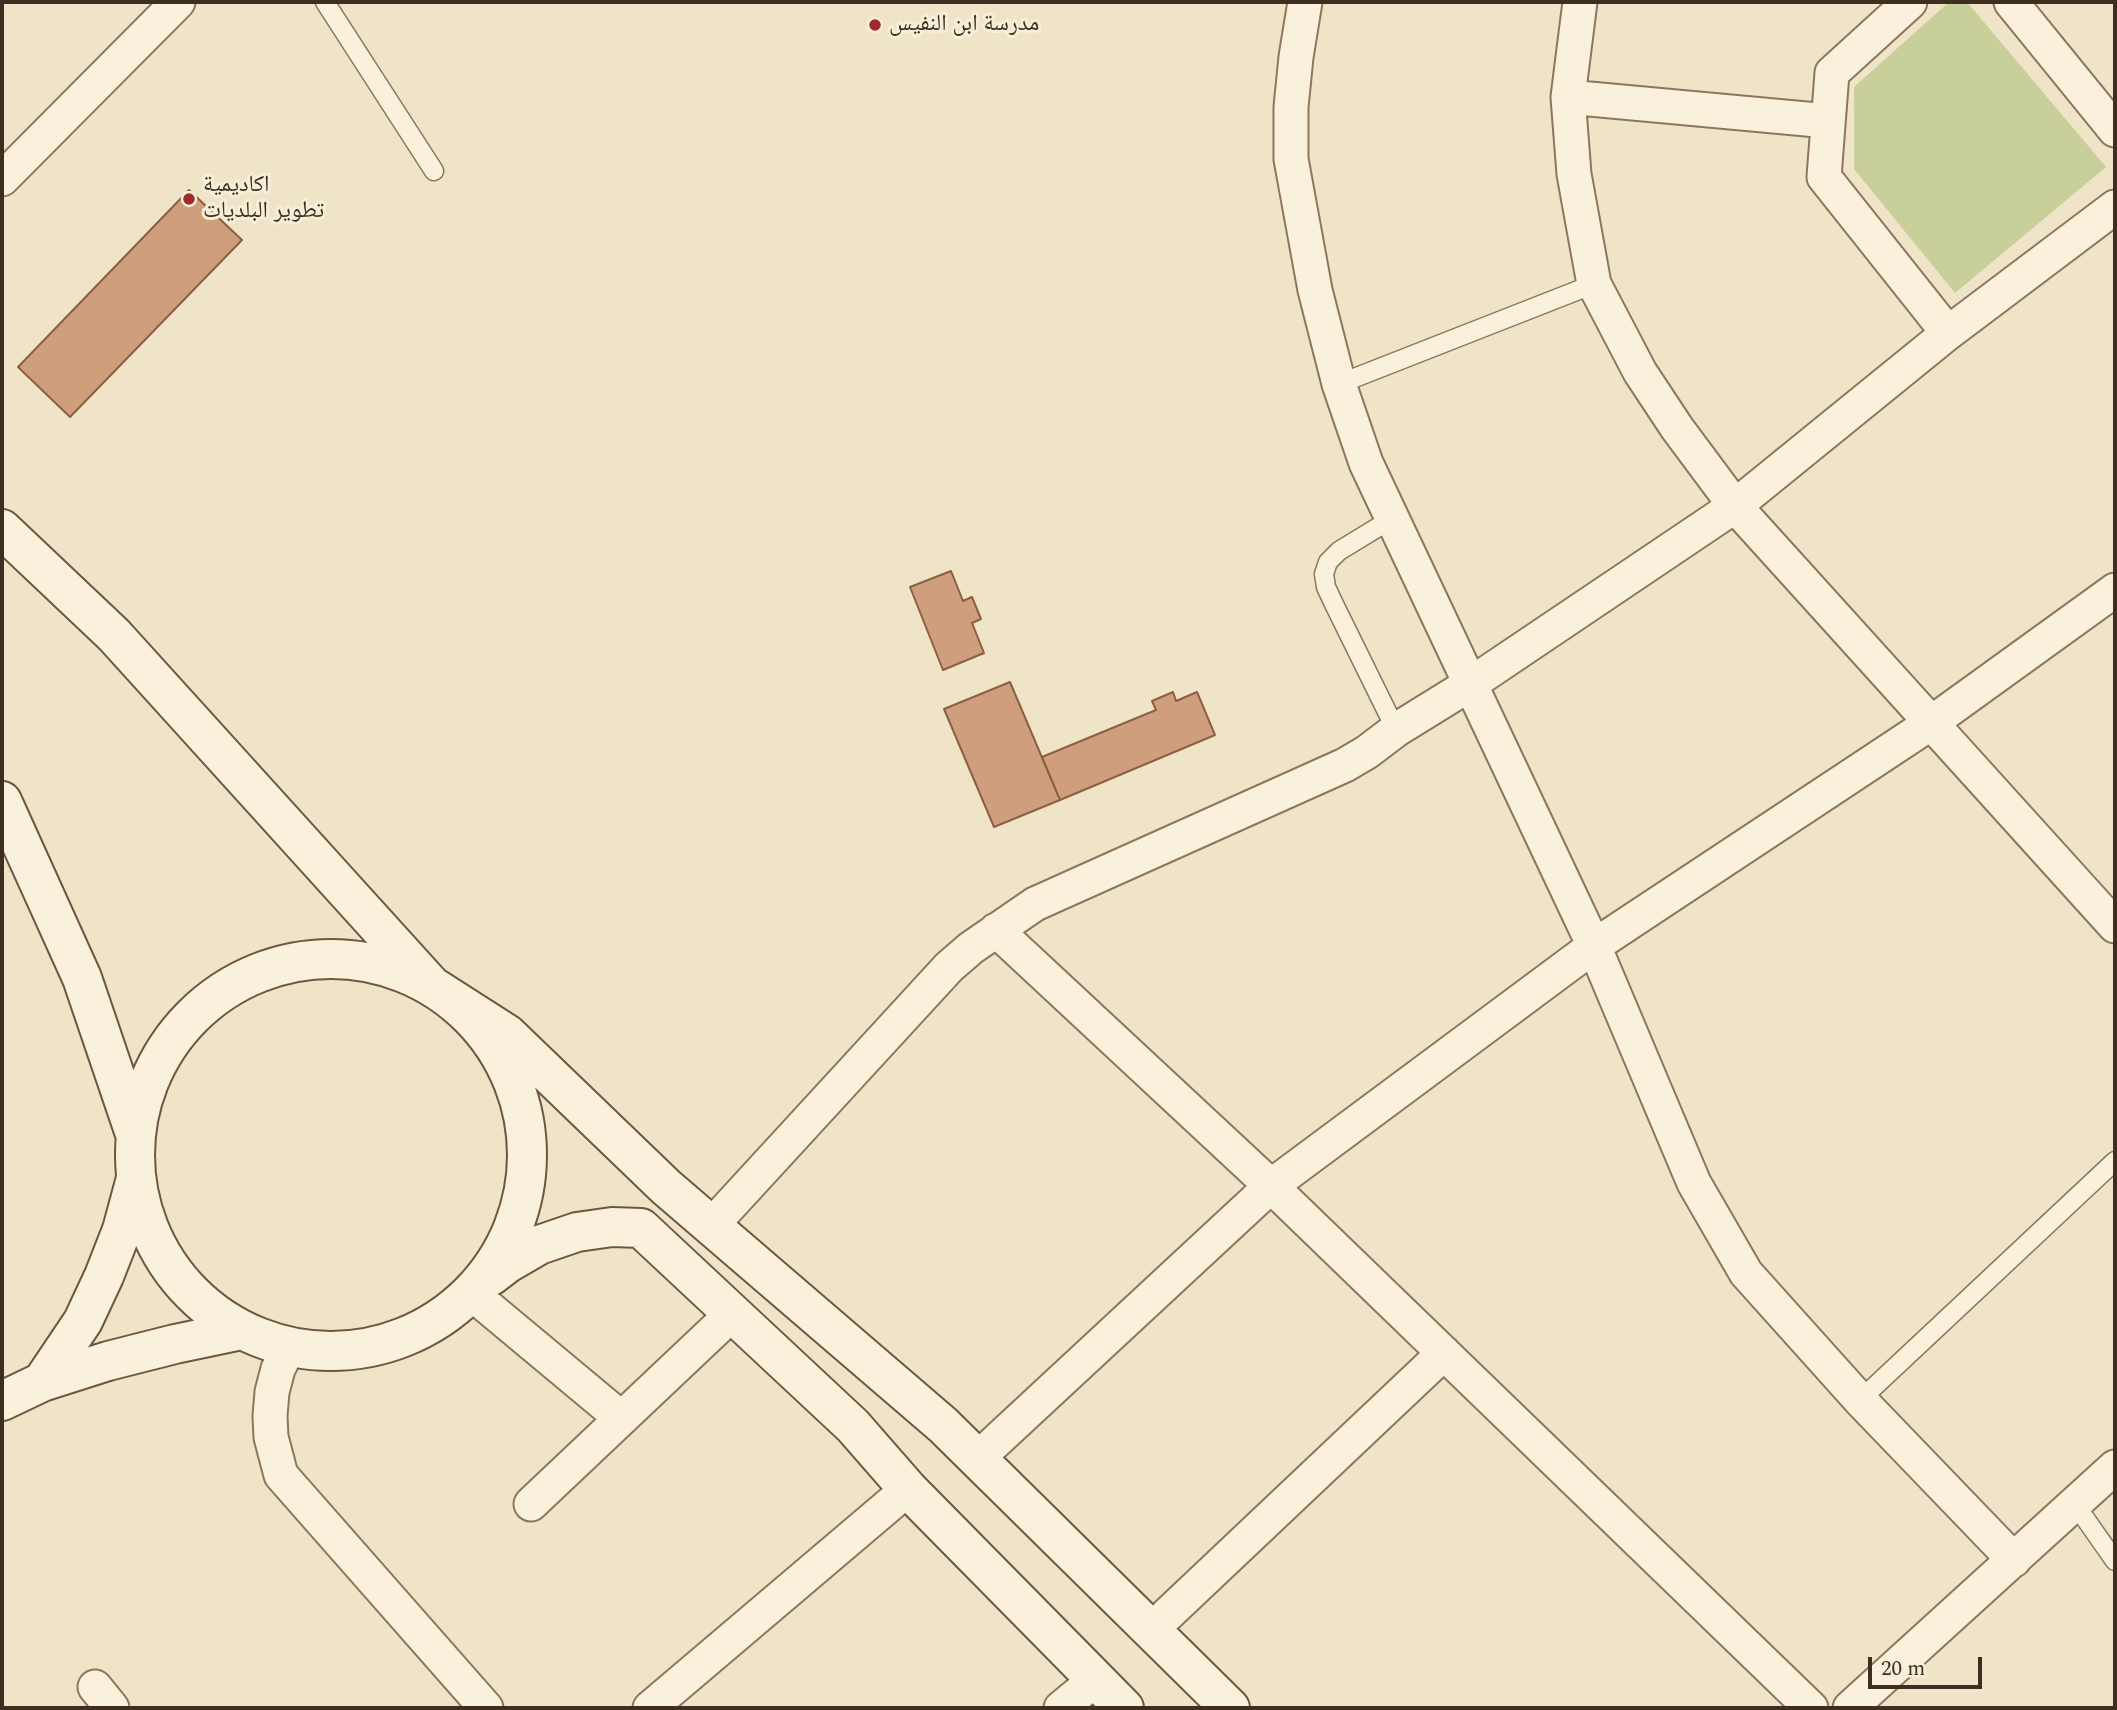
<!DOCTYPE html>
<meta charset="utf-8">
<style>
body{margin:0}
#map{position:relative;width:2117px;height:1710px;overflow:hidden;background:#f0e4c8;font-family:Spectral,serif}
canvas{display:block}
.frame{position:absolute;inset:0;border:4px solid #3d2e20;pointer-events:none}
.scale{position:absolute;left:1868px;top:1657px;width:114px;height:32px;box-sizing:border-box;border:4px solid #3d2e20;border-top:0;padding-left:9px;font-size:21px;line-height:24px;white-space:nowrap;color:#3d2e20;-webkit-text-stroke:5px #f7eed8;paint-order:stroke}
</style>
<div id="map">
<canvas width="2117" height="1710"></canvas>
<div class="frame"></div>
<div class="scale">20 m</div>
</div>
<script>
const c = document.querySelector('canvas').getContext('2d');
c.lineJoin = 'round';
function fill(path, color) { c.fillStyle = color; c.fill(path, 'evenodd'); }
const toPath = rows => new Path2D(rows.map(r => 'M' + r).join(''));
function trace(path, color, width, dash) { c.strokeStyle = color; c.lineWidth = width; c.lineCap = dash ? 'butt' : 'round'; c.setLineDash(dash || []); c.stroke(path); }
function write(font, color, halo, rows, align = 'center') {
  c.font = font + ' Spectral,"Noto Naskh Arabic",serif'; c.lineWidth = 6; c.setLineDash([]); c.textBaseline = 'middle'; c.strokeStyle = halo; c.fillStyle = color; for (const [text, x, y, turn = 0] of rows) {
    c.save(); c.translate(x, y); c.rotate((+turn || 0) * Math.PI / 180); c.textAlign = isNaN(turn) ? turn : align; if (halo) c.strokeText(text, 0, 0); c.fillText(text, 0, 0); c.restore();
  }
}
fill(toPath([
 [1949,2,1967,2,2106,167,1955,293,1854,169,1854,87]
]), '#c9cf9b');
const building = toPath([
 [189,190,242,240,70,417,18,367,189,190],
 [951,571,963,601,972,597,981,619,972,623,984,653,943,670,910,587,951,571],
 [1010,682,1060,800,994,827,944,709,1010,682],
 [1173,692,1176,701,1197,692,1215,735,1060,800,1042,757,1156,710,1152,701,1173,692]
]);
fill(building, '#cf9f7d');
trace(building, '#8d5f41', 2);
const lane = toPath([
 [325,2,434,171],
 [1339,384,1594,284],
 [1393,518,1339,551,1328,562,1324,574,1326,587,1333,602,1396,730],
 [1860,1400,2115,1161],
 [2075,1504,2115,1561]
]);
const street = toPath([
 [1305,2,1296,57,1291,107,1291,159,1315,290,1339,384,1366,463,1594,946,1694,1183,1746,1273,1860,1400,2014,1560],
 [1580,2,1568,97,1574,174,1594,284,1640,372,1677,428,1735,506,2115,926],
 [1910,2,1832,73,1824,177,1948,333],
 [2011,2,2115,130],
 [1568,97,1828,121],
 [2,179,178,2],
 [996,930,1271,1186,1811,1708],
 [711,1226,949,967,971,948,1035,904,1345,765,1367,752,1396,730,1472,683,1735,506,1948,333,2115,207],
 [471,1293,621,1418],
 [289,1347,278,1369,272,1392,270,1416,271,1437,281,1475,486,1708],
 [978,1458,1271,1186,1594,946,1931,723,2115,590],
 [531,1504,733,1313],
 [1151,1630,1444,1353],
 [95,1687,112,1708],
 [650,1708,908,1489],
 [1061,1708,1095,1680],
 [1850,1708,2115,1467]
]);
const secondary = toPath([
 [2,529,114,635,432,986,507,1034,666,1187,943,1425,1230,1708],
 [2,801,82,978,135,1134],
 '135 1155a196 196 0 1 1 392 0a196 196 0 1 1-392 0Z',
 [491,1276,508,1263,539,1245,577,1232,612,1227,641,1228,853,1426,908,1489,1124,1708],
 [42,1382,83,1321,104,1276,122,1230,135,1182],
 [2,1401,42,1382,108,1361,175,1344,242,1330]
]);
trace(lane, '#8d765c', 21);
trace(street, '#8d765c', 37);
trace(secondary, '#6f573f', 42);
trace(lane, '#faf1dc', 18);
trace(street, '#faf1dc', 33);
trace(secondary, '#faf1dc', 38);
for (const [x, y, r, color] of [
 [875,25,7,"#9e2a2b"],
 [189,199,7,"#9e2a2b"]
]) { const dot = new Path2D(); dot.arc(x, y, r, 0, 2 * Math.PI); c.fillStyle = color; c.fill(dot); trace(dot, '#f7eed8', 2.5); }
write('23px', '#3d2e20', '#f7eed8', [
 ["مدرسة ابن النفيس",889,25],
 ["اكاديمية",203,186],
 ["تطوير البلديات",203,212]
], 'left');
</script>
